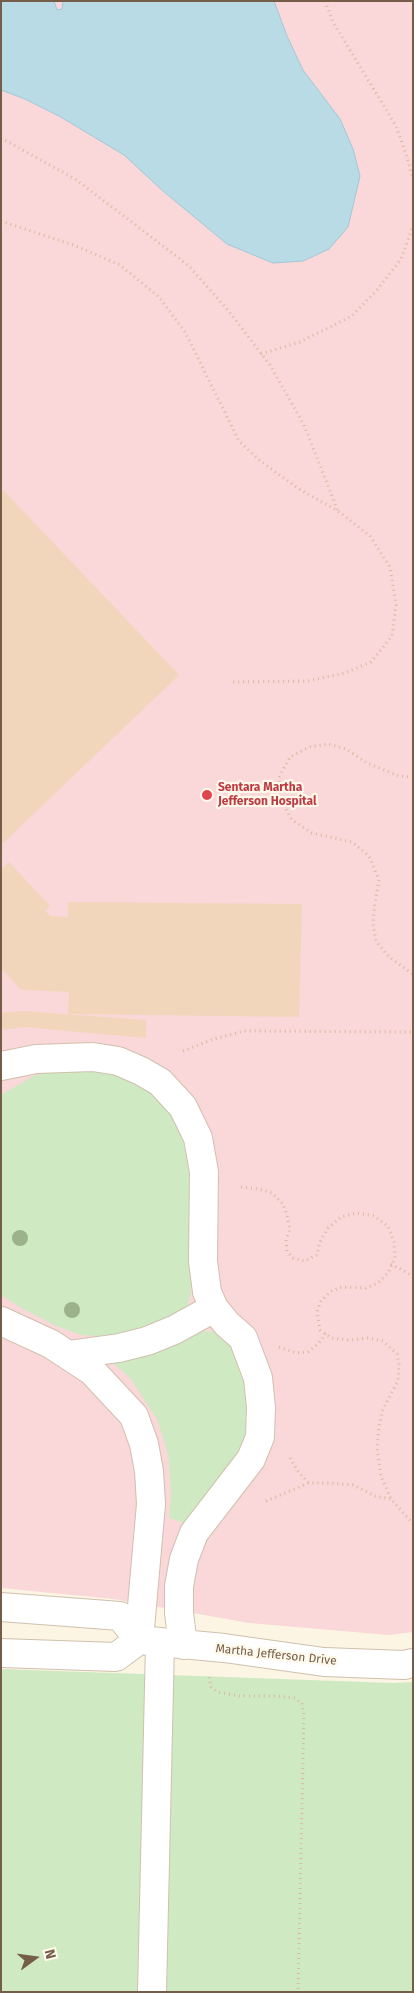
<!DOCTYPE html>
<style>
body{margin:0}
#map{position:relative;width:414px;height:1993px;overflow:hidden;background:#fcf5e4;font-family:"Fira Sans",sans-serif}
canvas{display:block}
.frame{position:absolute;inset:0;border:2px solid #755d4a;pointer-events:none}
.north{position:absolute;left:10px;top:1933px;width:50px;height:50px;-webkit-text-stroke:4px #fff9eb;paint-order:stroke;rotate:76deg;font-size:14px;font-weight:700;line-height:20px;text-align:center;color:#755d4a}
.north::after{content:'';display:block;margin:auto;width:18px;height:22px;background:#755d4a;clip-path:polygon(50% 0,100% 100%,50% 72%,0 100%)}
</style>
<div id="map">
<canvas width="414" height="1993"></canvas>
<div class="frame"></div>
<div class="north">N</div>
</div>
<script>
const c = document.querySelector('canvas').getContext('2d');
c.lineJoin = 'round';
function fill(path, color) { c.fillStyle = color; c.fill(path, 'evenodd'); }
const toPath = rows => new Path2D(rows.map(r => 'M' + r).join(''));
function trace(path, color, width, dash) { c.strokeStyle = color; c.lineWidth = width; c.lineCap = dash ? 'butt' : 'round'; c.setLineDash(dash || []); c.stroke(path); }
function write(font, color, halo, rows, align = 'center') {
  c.font = font + ' "Fira Sans",sans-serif'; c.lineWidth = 4.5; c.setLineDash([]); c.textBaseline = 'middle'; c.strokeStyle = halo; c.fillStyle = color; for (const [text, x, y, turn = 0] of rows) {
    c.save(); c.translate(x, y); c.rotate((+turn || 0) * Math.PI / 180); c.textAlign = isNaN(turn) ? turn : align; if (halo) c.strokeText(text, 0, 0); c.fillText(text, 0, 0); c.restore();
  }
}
fill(toPath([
 [1,1,413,1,413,1632,389,1635,249,1623,114,1599,1,1588]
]), '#fad7d8');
fill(toPath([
 [69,1070,109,1072,135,1082,154,1094,182,1128,191,1156,191,1294,186,1310,166,1325,107,1337,81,1335,56,1326,23,1309,1,1295,1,1095,35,1075],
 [202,1331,220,1332,246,1364,249,1440,188,1524,169,1518,171,1491,168,1454,157,1419,130,1378,113,1363,116,1359],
 [1,1669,393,1683,413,1682,413,1992,1,1992]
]), '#cfeac3');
const water = toPath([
 [1,1,54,1,57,10,62,9,63,1,274,1,287,36,303,70,340,119,353,149,360,176,348,227,329,249,303,261,273,263,227,244,163,191,124,155,59,116,25,99,1,90,1,1]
]);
fill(water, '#b9dbe6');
trace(water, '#9fc9d8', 1);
fill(toPath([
 [1,488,179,675,1,845],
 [9,862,50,906,45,911,50,916,68,917,68,902,302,904,299,1017,68,1014,69,992,21,990,1,968,1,866,3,868],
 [22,1011,146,1020,146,1038,24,1027,1,1030,1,1013]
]), '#f2d6bc');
const minor = toPath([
 [1,1066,36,1059,93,1057,118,1061,141,1071,160,1082,183,1107,198,1138,204,1172,203,1261,207,1292,214,1308,227,1324,243,1338,258,1378,261,1407,260,1437,251,1459,194,1533,184,1559,179,1586,179,1613,183,1645],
 [1,1321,51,1344,92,1371,134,1416,144,1444,149,1471,151,1504,139,1640],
 [68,1355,119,1348,147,1341,174,1330,214,1308],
 [1,1607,120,1616,139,1640,224,1648,324,1662,404,1665,413,1663],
 [1,1653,116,1657,139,1640],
 [152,1992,160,1643]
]);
trace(minor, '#d0c0ae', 30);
trace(toPath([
 [325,1,333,22,396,126,407,157,413,179],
 [1,138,75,179,137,226,189,266,227,309,270,365,304,425,338,511],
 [1,221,76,246,120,265,159,297,185,332,239,441,259,460,299,489,338,511,370,536,390,567,396,605,392,636,371,662,345,673,308,681,230,682],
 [261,354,300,342,352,316,377,290,401,259,413,226],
 [413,777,399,776,367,763,346,749,328,744,309,747,290,757,279,777,280,798,292,820,312,833,352,842,369,856,379,880,375,903,373,923,376,941,389,957,413,974],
 [183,1051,214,1039,244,1031,413,1032],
 [241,1187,258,1189,272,1193,283,1204,287,1215,290,1229,286,1240,287,1251,293,1258,305,1261,317,1255,320,1242,328,1228,341,1217,357,1213,374,1216,388,1226,394,1242,395,1258,388,1273,378,1283,366,1288,342,1287,331,1291,321,1301,317,1312,320,1330,331,1338,350,1340,368,1338,383,1341,397,1354,399,1364,398,1381,383,1409,379,1426,377,1448,381,1476,391,1499,413,1524],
 [391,1264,413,1276],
 [279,1347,296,1353,308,1352,318,1344,326,1334],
 [290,1458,299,1473,309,1483],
 [266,1501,309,1483,330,1483,353,1485,375,1496,391,1499],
 [209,1677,211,1687,218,1692,239,1696,276,1696,294,1698,302,1703,304,1716,298,1992]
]), '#d7ba9f', 3, [1, 4]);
trace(minor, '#fff', 28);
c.fillStyle = '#9cb28b';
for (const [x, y] of [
 [20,1238],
 [72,1310]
]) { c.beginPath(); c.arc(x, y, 8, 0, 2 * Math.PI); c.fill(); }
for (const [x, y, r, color] of [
 [207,795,6,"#e0444e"]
]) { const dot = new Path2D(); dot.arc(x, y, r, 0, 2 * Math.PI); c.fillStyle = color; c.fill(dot); trace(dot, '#fff9eb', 2); }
write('bold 12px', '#be3a42', '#fff9eb', [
 ["Sentara Martha",218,788],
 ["Jefferson Hospital",218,802]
], 'left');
write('12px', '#755d4a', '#fff9eb', [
 ["Martha Jefferson Drive",276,1655,6]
]);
</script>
